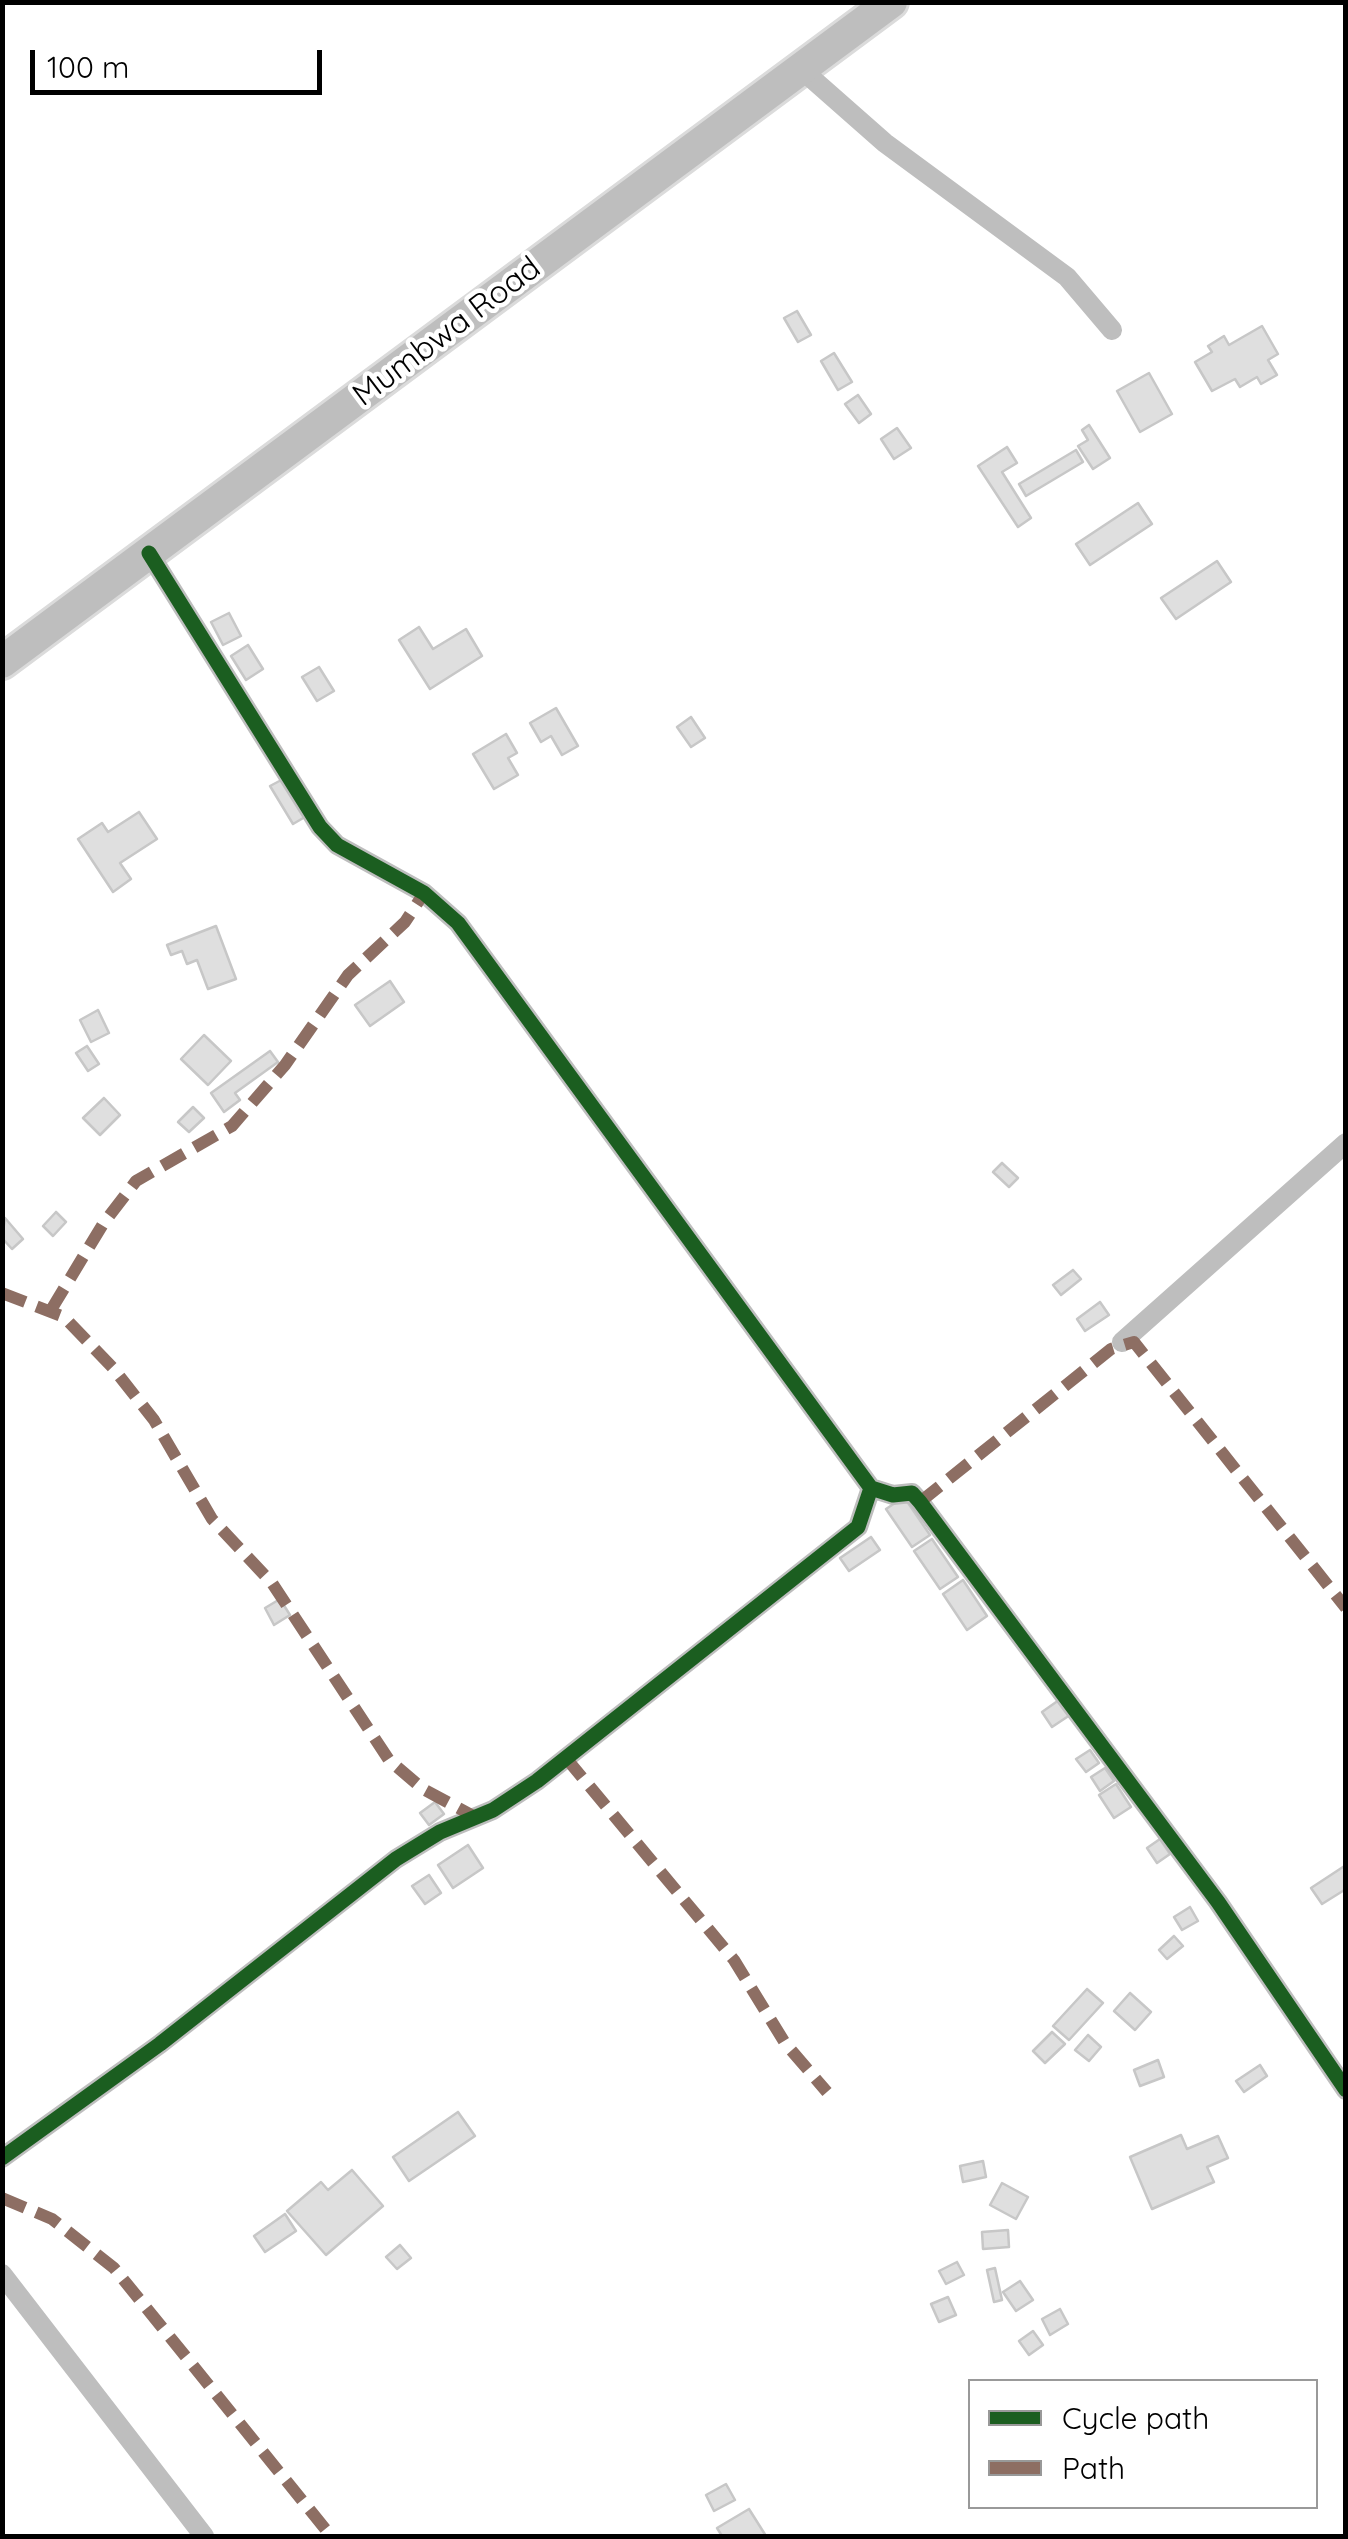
<!DOCTYPE html>
<style>
body{margin:0}
#map{position:relative;width:1348px;height:2539px;overflow:hidden;background:#fff;font-family:Quicksand,sans-serif}
canvas{display:block}
.frame{position:absolute;inset:0;border:5px solid #000;pointer-events:none}
.legend{position:absolute;left:968px;top:2379px;width:350px;height:130px;box-sizing:border-box;background:#fff;border:2px solid #999;margin:0;padding:12px 18px;list-style:none;font-size:30px;color:#000}
.legend li{display:flex;align-items:center;gap:20px;height:50px}
.legend b{width:50px;border:2px solid #999}
.scale{position:absolute;left:30px;top:50px;width:292px;height:45px;box-sizing:border-box;border:5px solid #000;border-top:0;padding-left:12px;font-size:30px;line-height:35px;white-space:nowrap;color:#000;-webkit-text-stroke:8px #fff;paint-order:stroke}
</style>
<div id="map">
<canvas width="1348" height="2539"></canvas>
<div class="frame"></div>
<ul class="legend">
<li><b style="height:12px;background:#1b5e20"></b>Cycle path</li>
<li><b style="height:12px;background:#8d6e63"></b>Path</li>
</ul>
<div class="scale">100 m</div>
</div>
<script>
const c = document.querySelector('canvas').getContext('2d');
c.lineJoin = 'round';
function fill(path, color) { c.fillStyle = color; c.fill(path, 'evenodd'); }
const toPath = rows => new Path2D(rows.map(r => 'M' + r).join(''));
function trace(path, color, width, dash) { c.strokeStyle = color; c.lineWidth = width; c.lineCap = dash ? 'butt' : 'round'; c.setLineDash(dash || []); c.stroke(path); }
function write(font, color, halo, rows, align = 'center') {
  c.font = font + ' Quicksand,sans-serif'; c.lineWidth = 9; c.setLineDash([]); c.textBaseline = 'middle'; c.strokeStyle = halo; c.fillStyle = color; for (const [text, x, y, turn = 0] of rows) {
    c.save(); c.translate(x, y); c.rotate((+turn || 0) * Math.PI / 180); c.textAlign = isNaN(turn) ? turn : align; if (halo) c.strokeText(text, 0, 0); c.fillText(text, 0, 0); c.restore();
  }
}
const building = toPath([
 [797,311,811,335,798,342,784,318,797,311],
 [1262,326,1278,354,1268,360,1277,375,1261,384,1257,377,1240,387,1235,379,1212,391,1195,362,1212,352,1208,346,1224,336,1229,345,1262,326],
 [834,353,852,382,838,390,821,361,834,353],
 [1149,373,1172,414,1140,432,1117,391,1149,373],
 [858,395,871,414,859,423,845,404,858,395],
 [1089,425,1110,458,1093,469,1078,446,1088,440,1082,430,1089,425],
 [897,428,911,448,894,459,881,439,897,428],
 [1007,447,1017,463,1002,472,1031,518,1018,527,978,466,1007,447],
 [1076,450,1083,462,1026,496,1019,484,1076,450],
 [1138,503,1152,524,1090,565,1076,544,1138,503],
 [1217,561,1231,582,1176,619,1161,598,1217,561],
 [229,613,241,636,223,645,211,622,229,613],
 [419,627,433,649,466,629,482,656,430,689,399,640,419,627],
 [248,645,263,669,246,680,231,656,248,645],
 [319,667,334,691,317,701,302,677,319,667],
 [556,708,578,746,562,755,551,736,541,742,530,723,556,708],
 [691,717,705,738,691,747,677,727,691,717],
 [506,734,517,753,508,758,518,775,494,789,473,754,506,734],
 [287,777,310,814,293,824,270,786,287,777],
 [139,812,157,839,120,863,131,879,113,892,78,839,102,823,108,832,139,812],
 [216,926,236,979,208,989,197,960,187,964,182,951,171,955,167,945,216,926],
 [390,981,404,1002,370,1026,355,1005,390,981],
 [98,1010,109,1033,91,1042,80,1020,98,1010],
 [204,1035,231,1061,208,1085,181,1059,204,1035],
 [87,1046,99,1064,88,1071,76,1053,87,1046],
 [270,1051,278,1062,235,1093,240,1100,224,1112,211,1093,270,1051],
 [104,1098,120,1115,100,1135,83,1118,104,1098],
 [193,1107,204,1118,189,1132,178,1122,193,1107],
 [1002,1163,1018,1178,1009,1187,993,1172,1002,1163],
 [56,1212,66,1222,53,1236,43,1226,56,1212],
 [5,1218,23,1239,12,1249,2,1238,5,1218],
 [1073,1270,1081,1279,1061,1295,1053,1285,1073,1270],
 [1100,1302,1109,1315,1085,1331,1077,1319,1100,1302],
 [904,1497,930,1535,912,1547,886,1509,904,1497],
 [871,1537,880,1550,849,1571,840,1558,871,1537],
 [932,1539,958,1577,940,1589,914,1551,932,1539],
 [963,1580,987,1616,967,1630,943,1594,963,1580],
 [280,1599,290,1615,274,1625,265,1608,280,1599],
 [1059,1700,1070,1715,1052,1727,1042,1712,1059,1700],
 [1090,1750,1099,1763,1086,1772,1076,1759,1090,1750],
 [1105,1768,1114,1781,1100,1791,1091,1777,1105,1768],
 [1116,1784,1131,1807,1114,1818,1099,1795,1116,1784],
 [435,1802,444,1814,429,1825,420,1813,435,1802],
 [1160,1839,1170,1854,1157,1863,1147,1848,1160,1839],
 [468,1845,483,1868,453,1888,438,1865,468,1845],
 [1346,1865,1346,1889,1322,1904,1311,1888,1346,1865],
 [429,1875,441,1893,425,1904,412,1886,429,1875],
 [1190,1907,1198,1921,1182,1930,1174,1917,1190,1907],
 [1174,1936,1183,1946,1167,1959,1159,1950,1174,1936],
 [1087,1989,1103,2003,1069,2040,1053,2026,1087,1989],
 [1130,1993,1151,2012,1135,2030,1114,2011,1130,1993],
 [1052,2032,1065,2044,1045,2063,1033,2051,1052,2032],
 [1088,2035,1101,2047,1089,2061,1075,2050,1088,2035],
 [1158,2060,1164,2077,1140,2086,1134,2070,1158,2060],
 [1260,2065,1267,2076,1244,2092,1236,2081,1260,2065],
 [458,2112,475,2136,409,2181,393,2157,458,2112],
 [1181,2135,1187,2149,1218,2136,1228,2158,1207,2167,1214,2182,1152,2209,1130,2157,1181,2135],
 [983,2161,986,2177,963,2182,960,2166,983,2161],
 [352,2170,383,2206,326,2255,287,2211,321,2182,328,2190,352,2170],
 [1002,2183,1028,2197,1016,2219,990,2205,1002,2183],
 [285,2214,296,2231,265,2252,254,2236,285,2214],
 [1008,2230,1009,2247,983,2249,982,2232,1008,2230],
 [400,2245,411,2258,397,2269,386,2257,400,2245],
 [957,2262,964,2275,946,2284,939,2271,957,2262],
 [995,2268,1002,2300,994,2302,987,2270,995,2268],
 [1020,2281,1033,2300,1016,2311,1003,2292,1020,2281],
 [948,2297,956,2315,939,2322,931,2304,948,2297],
 [1060,2309,1068,2324,1050,2335,1042,2319,1060,2309],
 [1033,2331,1043,2345,1029,2355,1019,2341,1033,2331],
 [726,2484,735,2500,714,2511,706,2495,726,2484],
 [749,2509,766,2536,722,2536,717,2528,749,2509]
]);
fill(building, '#dfdfdf');
trace(building, '#c7c7c7', 2.5);
const primary = toPath([
 [2,662,891,2]
]);
trace(primary, '#dbdbdb', 38);
trace(toPath([
 [801,69,885,143,1067,277,1112,330],
 [149,553,320,827,337,845,424,893,458,923,871,1488,893,1495,912,1493,920,1502,1218,1902,1346,2090],
 [1122,1342,1346,1143],
 [2,2158,160,2044,396,1859,440,1832,493,1810,537,1781,858,1527,871,1488],
 [2,2274,204,2536]
]), '#bebebe', 20);
trace(primary, '#bebebe', 32);
trace(toPath([
 [2,1293,64,1317,113,1368,154,1420,212,1519,272,1583,389,1760,423,1789,477,1818],
 [51,1310,103,1224,136,1181,232,1126,285,1065,348,975,405,922,424,893],
 [920,1502,1111,1349,1134,1342,1346,1608],
 [566,1758,734,1960,785,2043,827,2092],
 [2,2198,52,2219,114,2268,331,2536]
]), '#8d6e63', 12, [25, 12]);
trace(toPath([
 [149,553,320,827,337,845,424,893,458,923,871,1488,893,1495,912,1493,920,1502,1218,1902,1346,2090],
 [2,2158,160,2044,396,1859,440,1832,493,1810,537,1781,858,1527,871,1488]
]), '#1b5e20', 15);
write('32px', '#000', '#fff', [
 ["Mumbwa Road",447,332,-37]
]);
</script>
